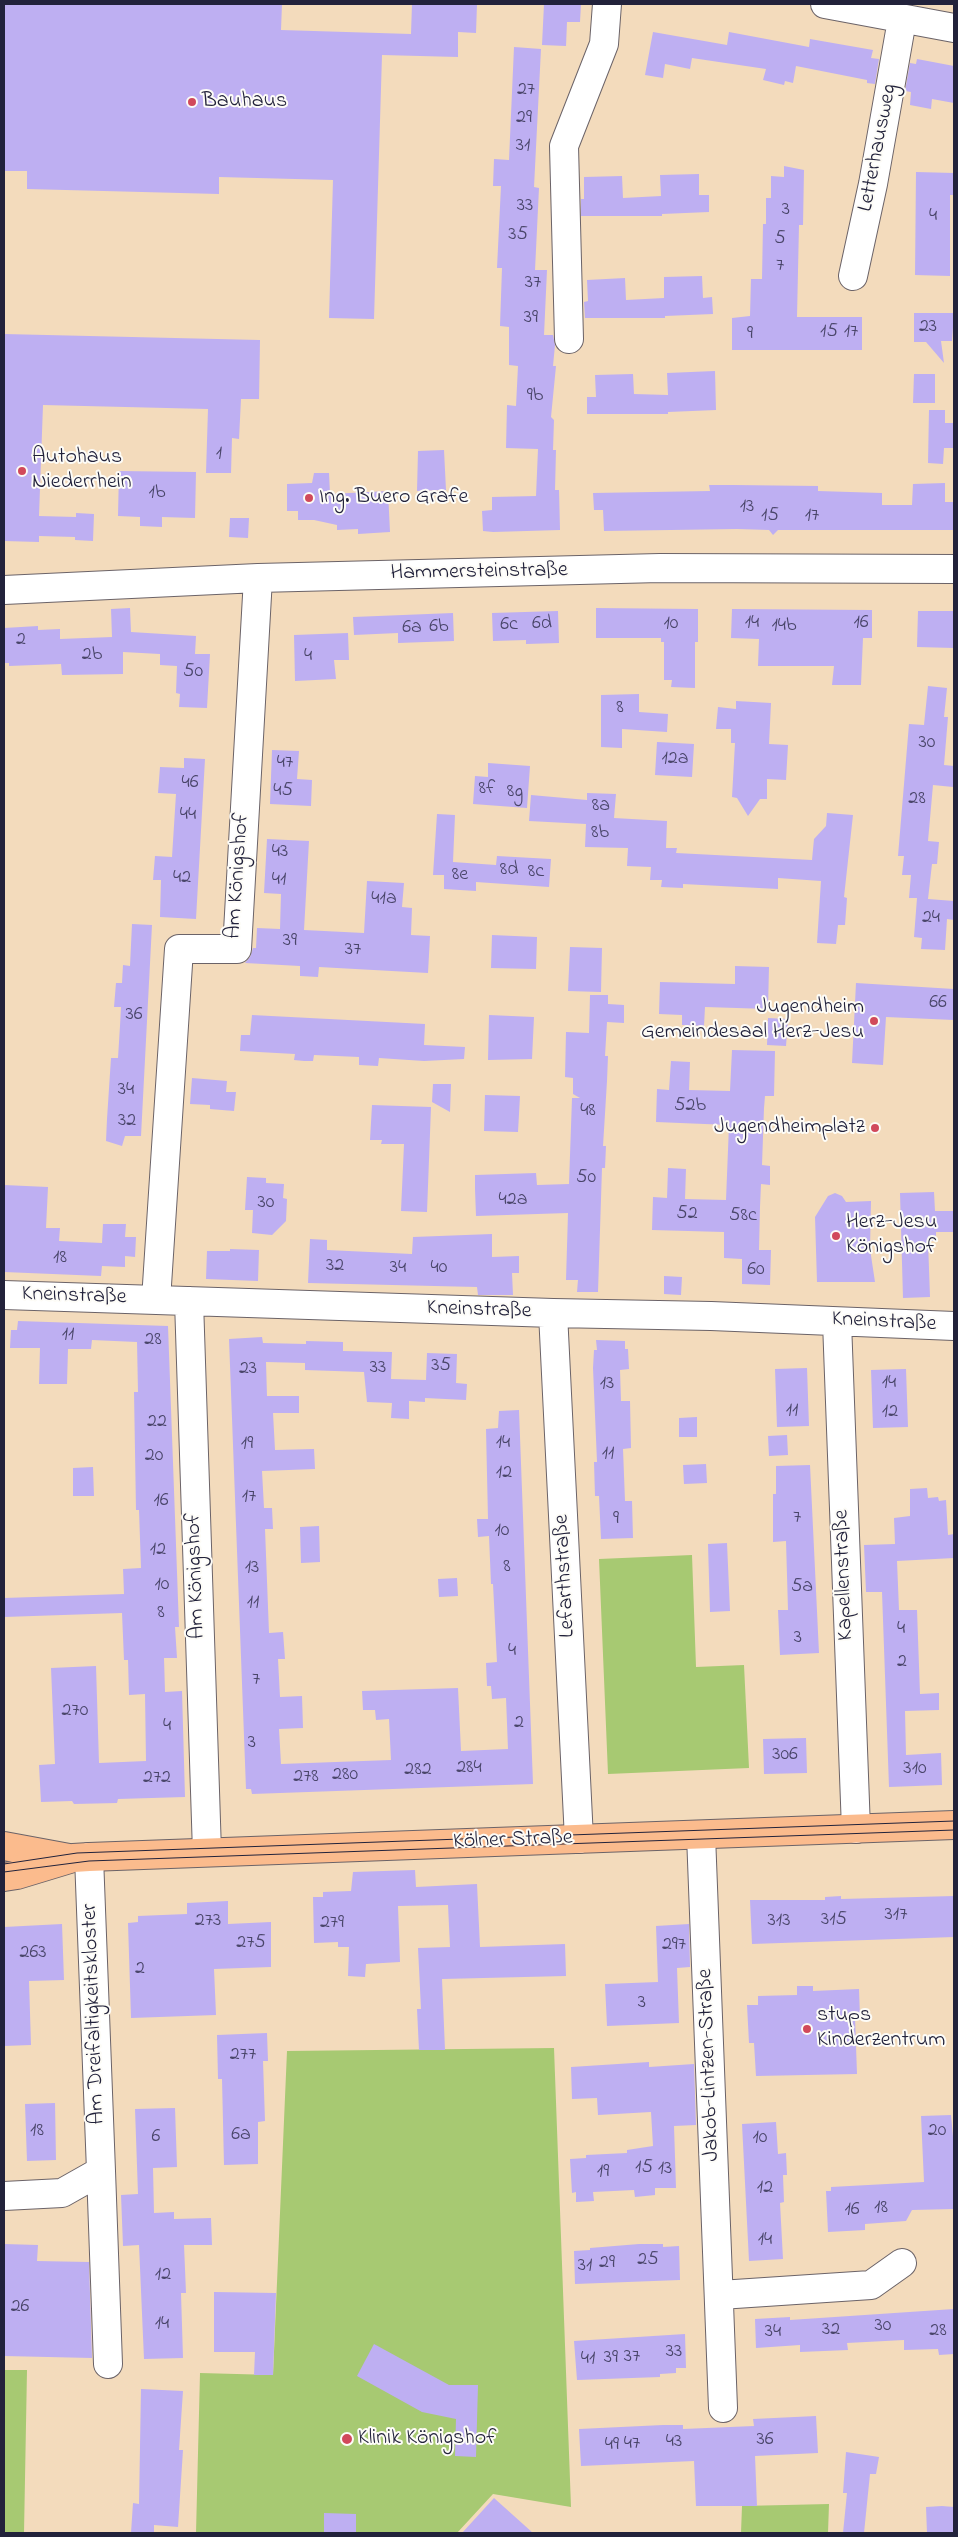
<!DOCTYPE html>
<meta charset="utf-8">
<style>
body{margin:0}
#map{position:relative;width:958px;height:2537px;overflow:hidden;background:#f3dbbc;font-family:"Indie Flower",sans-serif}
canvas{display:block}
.frame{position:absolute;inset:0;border:5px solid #22223b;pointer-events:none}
</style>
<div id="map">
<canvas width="958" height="2537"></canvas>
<div class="frame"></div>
</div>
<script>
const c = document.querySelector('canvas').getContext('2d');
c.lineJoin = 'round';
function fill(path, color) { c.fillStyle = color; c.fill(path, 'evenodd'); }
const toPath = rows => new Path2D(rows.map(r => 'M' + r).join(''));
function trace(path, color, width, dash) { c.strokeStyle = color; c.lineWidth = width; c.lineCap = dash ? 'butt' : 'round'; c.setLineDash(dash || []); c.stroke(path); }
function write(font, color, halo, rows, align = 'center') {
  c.font = font + ' "Indie Flower",sans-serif'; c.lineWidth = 4; c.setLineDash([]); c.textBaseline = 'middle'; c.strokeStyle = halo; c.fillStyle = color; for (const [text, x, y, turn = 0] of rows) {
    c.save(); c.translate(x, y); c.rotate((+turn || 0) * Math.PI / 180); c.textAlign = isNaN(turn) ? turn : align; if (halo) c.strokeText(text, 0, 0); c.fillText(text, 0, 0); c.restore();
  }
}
fill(toPath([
 [692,1555,696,1667,744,1665,749,1768,608,1774,599,1559],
 [554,2048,571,2507,493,2494,457,2533,196,2533,200,2373,273,2375,287,2051],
 [4,2370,27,2370,24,2533,4,2533],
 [829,2504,828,2533,741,2533,742,2506]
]), '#a7c972');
fill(toPath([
 [4,4,282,4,281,30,411,34,412,4,477,4,476,33,458,32,458,57,382,55,374,319,329,318,333,180,219,177,219,194,27,189,27,171,4,171],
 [544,4,581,4,580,22,567,22,566,46,542,45],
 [653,32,727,45,729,32,809,47,810,39,873,50,871,58,879,59,875,84,867,83,867,80,796,66,793,83,785,81,784,85,763,80,766,69,692,58,690,69,665,64,663,78,645,75],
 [514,47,541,49,534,187,539,188,535,270,547,270,544,335,553,335,555,345,553,366,556,366,551,417,554,420,553,450,556,450,555,490,559,490,560,530,493,532,483,531,482,511,492,510,492,497,536,496,538,449,506,448,507,405,516,406,518,366,509,365,509,327,500,326,502,268,497,268,501,186,493,186,494,159,509,160],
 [917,59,954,66,954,103,932,99,931,109,910,105,911,92,905,91,910,63,916,64],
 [784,166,804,170,803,225,799,225,797,317,862,317,862,350,732,350,732,318,750,316,751,279,762,279,763,224,766,224,766,198,771,198,771,176,784,177],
 [916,172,954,173,954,195,950,195,950,276,915,275],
 [699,174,699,195,709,195,709,212,662,214,662,216,581,216,581,199,584,199,584,177,622,176,623,198,661,196,660,175],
 [702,276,703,298,712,297,713,314,665,316,665,318,585,318,584,302,588,301,587,280,625,278,626,300,664,298,664,277],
 [914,313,954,313,952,341,941,341,944,363,926,342,914,342],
 [4,334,260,340,259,399,241,399,239,439,232,438,231,473,206,473,208,409,43,405,39,516,76,517,76,513,94,514,93,541,75,540,75,537,39,536,39,542,4,541],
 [715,371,716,410,668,412,668,414,587,414,587,397,596,397,595,375,633,374,634,394,668,395,667,373],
 [914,374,935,374,935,403,913,403],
 [929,410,945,410,945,423,954,423,954,448,944,448,943,464,928,463],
 [444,450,446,490,417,491,418,451],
 [119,471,196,472,195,518,162,517,162,527,140,526,140,517,118,516],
 [314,473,329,473,330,494,388,491,390,532,358,534,358,529,337,530,337,525,314,520,298,520,298,511,287,511,287,484,312,483],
 [945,483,945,502,954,502,954,530,778,530,773,535,769,530,737,529,604,531,603,510,594,510,593,493,710,491,709,485,734,485,818,486,818,491,882,493,882,505,912,505,913,484],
 [230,518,249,518,248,538,229,537],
 [130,608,131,632,196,636,195,654,210,654,207,708,179,707,180,694,176,693,177,666,160,665,160,654,123,652,123,674,62,675,61,664,9,666,9,663,4,663,4,628,38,626,38,630,60,629,60,639,112,637,111,609],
 [596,608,698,609,698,642,695,642,695,688,671,687,672,680,664,680,664,642,661,642,661,638,596,638],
 [732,609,872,610,872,638,863,638,861,685,832,685,834,666,758,666,759,639,731,638],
 [558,611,559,643,526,644,526,640,493,641,492,613],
 [918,611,954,611,954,648,917,647],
 [453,613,454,641,398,643,398,633,354,635,353,617],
 [348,633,349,660,334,660,336,679,295,681,294,635],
 [928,686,947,688,944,717,948,717,944,765,954,766,953,787,933,785,928,841,939,842,937,864,932,864,928,899,954,901,954,920,947,919,945,950,921,949,922,938,914,937,917,898,909,898,911,875,902,875,904,856,898,856,909,724,924,725],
 [639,694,639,712,668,714,667,732,622,729,622,748,601,747,601,695],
 [736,701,771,703,769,744,788,745,786,780,767,779,767,799,760,799,748,816,737,798,732,797,735,743,731,743,731,729,716,729,718,707,736,709],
 [657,742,694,744,692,777,655,775],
 [272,750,299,751,297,779,312,780,311,806,270,804],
 [184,758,205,759,196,919,160,917,161,880,153,880,155,856,172,857,176,794,158,793,160,767,184,768],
 [488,763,530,766,527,808,473,804,475,776,488,777],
 [587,793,616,794,614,818,667,821,666,848,677,848,676,853,812,860,814,839,826,826,827,813,853,815,844,897,847,898,845,925,838,925,836,944,817,943,821,881,778,878,778,889,683,884,683,888,661,887,662,880,650,880,651,867,627,866,628,848,585,847,586,824,529,821,531,795,587,800],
 [437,814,455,815,453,862,496,865,497,856,551,859,549,887,476,882,476,891,444,889,444,875,433,875],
 [267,839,309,841,304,930,364,933,367,881,404,883,402,907,412,908,411,935,430,936,428,973,319,967,318,977,300,976,300,966,245,963,250,957,253,948,256,948,257,928,280,929,281,894,264,893],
 [132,924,152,925,141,1136,125,1136,122,1146,106,1141,107,1119,111,1058,118,1058,120,1026,121,1007,114,1007,116,983,122,983,123,965,130,966],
 [492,935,537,937,536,969,491,968],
 [570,947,602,948,601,992,568,991],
 [735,966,769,967,768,1009,705,1007,704,1026,682,1025,682,1015,659,1014,660,982,735,984],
 [856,983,954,989,954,1020,886,1017,883,1065,852,1063],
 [590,995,608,995,608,1004,624,1005,624,1023,607,1022,605,1056,608,1056,607,1081,603,1146,606,1146,605,1168,602,1168,598,1292,577,1292,578,1280,566,1280,568,1213,476,1216,475,1189,475,1175,536,1173,537,1185,569,1184,572,1098,580,1098,573,1094,573,1078,565,1077,566,1032,589,1033],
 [252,1015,425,1024,424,1045,465,1047,464,1059,424,1061,379,1058,378,1066,359,1065,359,1057,314,1055,313,1061,304,1061,294,1060,295,1054,240,1051,241,1035,250,1035],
 [489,1015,534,1017,532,1059,488,1060],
 [768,1018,788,1019,786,1046,767,1045],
 [732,1050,775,1051,774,1096,765,1096,764,1108,762,1165,770,1166,770,1185,761,1184,760,1207,759,1250,771,1250,770,1285,742,1284,742,1259,724,1258,724,1232,652,1230,653,1197,667,1198,668,1168,686,1169,685,1199,726,1200,729,1125,656,1122,657,1089,669,1090,671,1061,690,1062,689,1090,730,1091],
 [192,1078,227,1081,226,1092,236,1092,234,1111,210,1109,210,1105,190,1104],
 [433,1084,451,1084,450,1112,432,1102],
 [485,1095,520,1096,518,1132,484,1131],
 [372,1105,431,1107,427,1212,401,1211,404,1144,381,1144,382,1140,370,1140],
 [247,1177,266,1178,266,1183,284,1184,283,1198,287,1199,286,1221,272,1235,252,1233,253,1210,245,1210],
 [4,1185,48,1187,46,1228,60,1228,59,1241,102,1243,103,1224,126,1224,125,1237,136,1237,135,1257,125,1256,125,1267,102,1266,101,1276,4,1272],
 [934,1192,935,1211,954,1211,954,1232,936,1232,936,1241,928,1241,930,1297,903,1298,900,1193],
 [835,1193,842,1196,846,1202,871,1201,870,1249,875,1282,817,1282,815,1217,828,1196],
 [492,1234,492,1257,519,1256,519,1273,512,1273,513,1295,478,1295,477,1287,308,1283,310,1239,327,1240,327,1250,412,1254,413,1237],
 [230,1249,259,1250,258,1281,206,1279,207,1251,230,1251],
 [664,1276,682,1277,681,1295,664,1294],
 [18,1321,168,1326,179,1627,175,1627,177,1658,164,1658,165,1692,182,1691,185,1797,118,1799,117,1803,74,1804,72,1801,41,1802,39,1765,55,1764,51,1668,96,1666,99,1763,146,1761,145,1694,129,1695,128,1660,124,1660,122,1613,4,1617,4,1598,124,1594,123,1569,141,1568,139,1510,136,1510,134,1392,138,1392,137,1342,92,1340,91,1349,68,1349,67,1384,39,1384,40,1348,10,1348,11,1330,17,1330],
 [262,1337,263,1343,306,1344,306,1341,343,1342,343,1351,392,1352,391,1379,426,1380,427,1353,457,1354,456,1383,467,1384,466,1400,425,1398,425,1402,409,1401,409,1419,391,1418,392,1403,367,1402,364,1372,305,1370,305,1363,266,1362,267,1396,299,1396,299,1413,273,1413,275,1450,314,1449,315,1469,262,1471,264,1508,272,1508,273,1529,265,1529,269,1633,283,1632,285,1659,278,1659,280,1697,302,1696,303,1728,279,1729,281,1764,391,1760,389,1719,376,1720,375,1710,363,1710,362,1691,458,1688,461,1751,508,1749,506,1698,492,1699,491,1686,487,1686,486,1663,497,1662,493,1584,491,1584,489,1536,478,1537,477,1519,488,1519,486,1429,498,1428,499,1411,519,1410,533,1784,252,1794,251,1789,246,1789,229,1339],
 [596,1340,625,1341,625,1349,628,1349,629,1369,620,1370,621,1401,630,1401,631,1448,623,1449,625,1501,632,1501,633,1538,601,1539,599,1496,595,1496,594,1462,597,1462,593,1368,594,1350,597,1350],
 [807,1368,809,1426,777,1427,775,1369],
 [906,1369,908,1427,873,1428,871,1370],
 [697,1417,697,1437,679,1437,679,1418],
 [787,1435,788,1455,769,1456,768,1436],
 [706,1464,707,1483,684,1484,683,1465],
 [810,1465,819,1653,780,1655,778,1610,788,1610,786,1541,773,1542,773,1494,776,1494,776,1466],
 [93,1467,94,1496,73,1496,73,1468],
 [927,1488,928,1498,938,1497,939,1501,946,1500,948,1535,954,1534,954,1558,897,1561,899,1610,917,1610,920,1694,939,1693,939,1710,905,1711,906,1755,941,1753,942,1785,889,1787,882,1592,866,1592,864,1545,895,1544,894,1518,910,1516,910,1489],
 [319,1526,320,1562,301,1563,300,1527],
 [727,1543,730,1611,710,1612,708,1544],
 [457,1578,458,1596,439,1597,438,1579],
 [806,1738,807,1773,764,1774,763,1739],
 [415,1870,416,1887,477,1884,480,1947,565,1944,566,1976,442,1979,445,2050,419,2050,417,2009,421,2009,418,1948,450,1947,448,1905,398,1906,400,1962,366,1964,365,1977,348,1976,349,1947,338,1947,338,1942,314,1943,313,1897,323,1897,323,1892,351,1891,353,1872],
 [841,1896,841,1899,954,1896,954,1937,752,1944,750,1900,825,1900,825,1897],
 [228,1901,228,1924,271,1922,271,1967,214,1969,216,2015,131,2018,128,1923,138,1922,138,1916,187,1914,187,1903],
 [62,1924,64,1980,29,1981,31,2045,4,2046,4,1927],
 [689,1924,690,1967,677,1968,679,2023,607,2026,605,1984,658,1982,656,1926],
 [797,1986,813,1986,813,1991,859,1989,860,2017,855,2017,857,2074,756,2076,754,2043,749,2043,747,2005,758,2005,758,1996,797,1995],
 [267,2033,268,2061,263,2061,265,2121,258,2122,258,2164,224,2165,222,2079,218,2079,217,2035],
 [649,2062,649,2067,694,2064,696,2125,674,2126,676,2188,655,2188,655,2195,635,2197,634,2190,593,2192,594,2201,576,2202,576,2192,572,2193,570,2159,586,2158,586,2155,627,2153,627,2150,653,2146,651,2112,598,2115,597,2098,572,2099,571,2067],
 [55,2103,56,2160,27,2161,25,2104],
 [175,2108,177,2167,153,2168,154,2213,174,2212,174,2219,211,2218,212,2245,184,2245,186,2293,181,2293,183,2358,144,2359,139,2245,123,2246,121,2195,138,2194,135,2109],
 [951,2115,954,2148,954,2209,912,2210,906,2221,865,2224,865,2230,828,2232,826,2191,831,2191,831,2187,924,2182,921,2116],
 [776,2122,778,2154,786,2153,787,2175,783,2175,784,2202,780,2203,783,2259,749,2261,742,2124],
 [4,2244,38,2245,37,2261,89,2262,92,2358,4,2356],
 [639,2244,663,2244,663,2247,679,2246,680,2280,575,2284,574,2251,590,2250,590,2248],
 [214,2292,276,2293,273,2375,254,2375,255,2352,214,2352],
 [954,2309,954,2354,939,2355,938,2349,904,2350,904,2340,847,2343,848,2350,800,2352,800,2345,756,2348,755,2319,790,2317,790,2320],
 [685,2334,686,2368,676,2368,676,2373,660,2374,660,2377,577,2380,574,2341],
 [374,2344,449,2385,478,2385,476,2457,455,2456,456,2419,422,2412,357,2376],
 [141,2389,183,2391,179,2450,183,2450,178,2527,154,2525,154,2533,131,2533,133,2503,139,2504],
 [816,2416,818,2453,755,2456,757,2506,696,2506,694,2461,581,2466,579,2429,663,2425,683,2425,683,2429,754,2426,753,2419],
 [846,2452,879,2457,876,2474,870,2474,864,2533,843,2533,847,2493,843,2493],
 [494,2498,533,2533,462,2533],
 [942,2506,954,2507,954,2533,927,2533,926,2507],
 [324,2513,356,2514,356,2533,324,2533]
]), '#beaff2');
const minor = toPath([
 [825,4,954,28],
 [853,276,873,184,902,20],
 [569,339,564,146,604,44,607,4],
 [4,590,258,578,660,568,954,569],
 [4,1295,553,1313,711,1316,954,1326],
 [156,1300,179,949,237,949,258,578],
 [189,1301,207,1852],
 [553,1313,579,1839],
 [837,1322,856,1829],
 [701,1835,723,2408],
 [101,2171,108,2364],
 [4,2196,62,2193,101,2171,89,1857],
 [720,2295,871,2285,902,2263]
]);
const major = toPath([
 [4,1846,69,1858],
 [4,1877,17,1875,73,1858,89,1857,954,1825]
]);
trace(minor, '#6b6368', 30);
trace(major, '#6b6368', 30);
trace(minor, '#fff', 28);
trace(major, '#fbbb8d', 28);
trace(toPath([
 [4,1864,77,1853,954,1821],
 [4,1872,89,1861,954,1830]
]), '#22223b', 1);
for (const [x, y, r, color] of [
 [192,102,5,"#d1495b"],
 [22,471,5,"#d1495b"],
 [309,498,5,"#d1495b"],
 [874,1021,5,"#d1495b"],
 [875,1128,5,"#d1495b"],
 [836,1236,5,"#d1495b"],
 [807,2029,5,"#d1495b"],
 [347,2439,6,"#d1495b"]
]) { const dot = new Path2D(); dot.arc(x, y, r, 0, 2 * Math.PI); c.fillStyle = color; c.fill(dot); trace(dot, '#fdfcf7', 2); }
write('20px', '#494569', null, [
 ["27",526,91],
 ["29",524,119],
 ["31",523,147],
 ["33",525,207],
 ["3",786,211],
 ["4",933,217],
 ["35",518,236],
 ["5",780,240],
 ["7",780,267],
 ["37",533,284],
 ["39",531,319],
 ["23",928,328],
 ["15",829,333],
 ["17",851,333],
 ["9",750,335],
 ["9b",535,397],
 ["1",219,455],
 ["1b",157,494],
 ["13",747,508],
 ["15",770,517],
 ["17",812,517],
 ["14",752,624],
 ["16",861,624],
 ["6d",542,625],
 ["10",671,625],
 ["6c",509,626],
 ["14b",784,627],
 ["6b",439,628],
 ["6a",412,629],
 ["2",21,641],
 ["2b",92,656],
 ["4",308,657],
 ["50",193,673],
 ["8",620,709],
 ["30",927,744],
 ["12a",675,760],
 ["47",285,764],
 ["46",190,784],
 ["8f",487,790],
 ["45",283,792],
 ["8g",515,793],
 ["28",917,800],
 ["8a",601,807],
 ["44",188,816],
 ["8b",600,834],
 ["43",280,853],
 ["8d",509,871],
 ["8c",536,873],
 ["8e",460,876],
 ["42",182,879],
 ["41",279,881],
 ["41a",384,900],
 ["24",931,919],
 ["39",290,942],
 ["37",353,951],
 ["66",938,1004],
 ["36",134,1016],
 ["34",126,1091],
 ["52b",690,1107],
 ["48",588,1112],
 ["32",127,1122],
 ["50",586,1179],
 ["42a",513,1201],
 ["30",266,1204],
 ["52",687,1215],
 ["58c",743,1217],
 ["18",60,1259],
 ["32",335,1267],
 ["34",398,1269],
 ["40",439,1269],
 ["60",756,1271],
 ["11",68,1336],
 ["28",153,1341],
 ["35",441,1367],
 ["33",378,1369],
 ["23",248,1370],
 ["14",889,1384],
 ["13",607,1385],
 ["11",792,1412],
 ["12",890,1413],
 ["22",157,1423],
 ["14",503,1444],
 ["19",247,1445],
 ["11",608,1455],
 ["20",154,1457],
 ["12",504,1474],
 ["17",249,1498],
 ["16",161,1502],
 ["7",797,1519],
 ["9",616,1520],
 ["10",502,1532],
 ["12",158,1551],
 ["8",507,1568],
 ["13",252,1569],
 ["10",162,1586],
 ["5a",802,1588],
 ["11",253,1604],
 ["8",161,1614],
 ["4",901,1630],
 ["3",798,1639],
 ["4",512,1652],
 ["2",902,1663],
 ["7",256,1681],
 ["270",75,1712],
 ["2",519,1724],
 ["4",167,1727],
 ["3",252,1744],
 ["306",785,1756],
 ["284",469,1769],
 ["310",915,1770],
 ["282",418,1771],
 ["280",345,1776],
 ["278",306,1778],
 ["272",157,1779],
 ["317",896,1916],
 ["315",834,1921],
 ["273",208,1922],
 ["313",779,1922],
 ["279",332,1924],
 ["275",251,1944],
 ["297",674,1946],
 ["263",33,1954],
 ["2",140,1970],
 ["3",642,2004],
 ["277",243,2056],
 ["18",37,2132],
 ["20",937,2132],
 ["6a",241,2136],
 ["6",156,2138],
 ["10",760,2139],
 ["15",644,2169],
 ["13",665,2170],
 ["19",603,2173],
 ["12",765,2189],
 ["18",881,2209],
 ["16",852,2211],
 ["14",765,2241],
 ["25",648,2261],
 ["29",607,2264],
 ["31",585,2267],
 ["12",163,2276],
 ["26",20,2308],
 ["14",162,2325],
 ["30",883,2327],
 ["32",831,2331],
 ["28",938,2332],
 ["34",773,2333],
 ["33",674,2353],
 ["37",632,2358],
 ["39",611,2359],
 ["41",588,2360],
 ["36",765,2441],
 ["43",674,2443],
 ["47",632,2445],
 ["49",612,2446]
]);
write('22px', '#22223b', '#fdfcf7', [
 ["Bauhaus",202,102],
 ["Autohaus",32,458],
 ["Niederrhein",32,483],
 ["Ing. Buero Grafe",319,498],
 ["Jugendheim",864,1008,"right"],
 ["Gemeindesaal Herz-Jesu",864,1033,"right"],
 ["Jugendheimplatz",865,1128,"right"],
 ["Herz-Jesu",846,1223],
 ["Königshof",846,1248],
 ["stups",817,2016],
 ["Kinderzentrum",817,2041],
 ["Klinik Königshof",358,2439]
], 'left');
write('22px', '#22223b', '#fdfcf7', [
 ["Letterhausweg",879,148,-79],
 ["Hammersteinstraße",479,573,-1],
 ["Am Königshof",239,876,-86],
 ["Kneinstraße",74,1297,2],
 ["Kneinstraße",479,1311,2],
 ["Kneinstraße",884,1323,3],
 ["Kapellenstraße",845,1575,-92],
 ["Am Königshof",197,1576,-92],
 ["Lefarthstraße",566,1576,-93],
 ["Kölner Straße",513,1841,-2],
 ["Am Dreifaltigkeitskloster",95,2014,-92],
 ["Jakob-Lintzen-Straße",710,2065,-92]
]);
</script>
